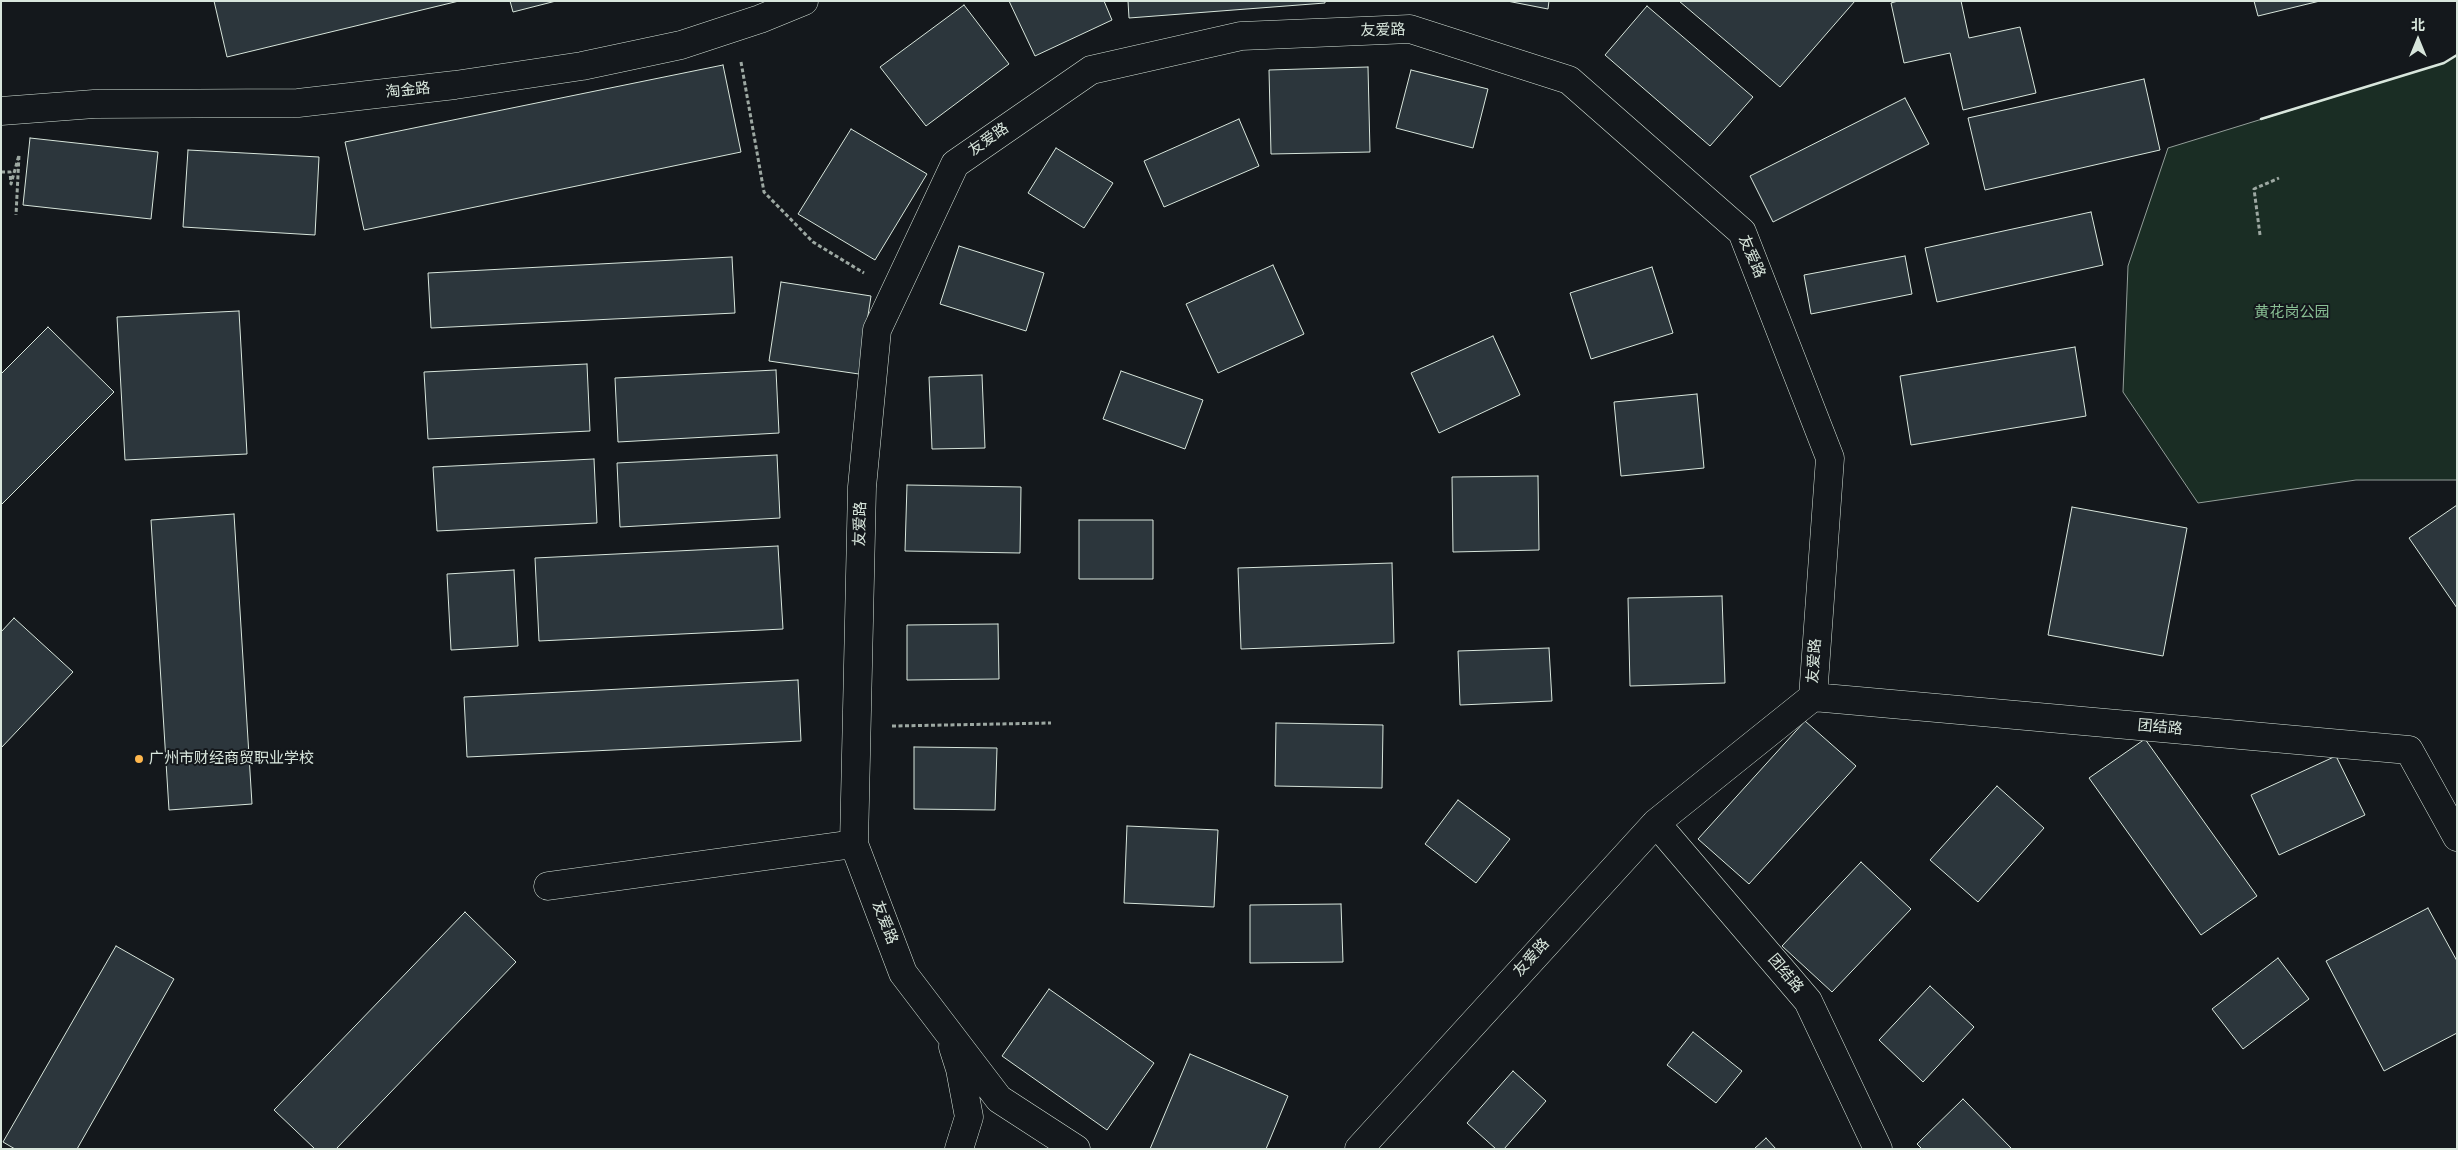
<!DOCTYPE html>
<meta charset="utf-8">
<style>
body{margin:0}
#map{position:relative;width:2458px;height:1150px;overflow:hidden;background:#14181c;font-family:Roboto,"Noto Sans SC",sans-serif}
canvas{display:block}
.frame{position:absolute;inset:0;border:2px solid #d8e6dc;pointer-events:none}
.north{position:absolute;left:2393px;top:15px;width:50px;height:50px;-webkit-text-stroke:4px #14181c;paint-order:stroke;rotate:0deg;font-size:14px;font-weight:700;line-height:20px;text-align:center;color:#d8e6dc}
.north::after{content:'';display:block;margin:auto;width:18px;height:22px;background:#d8e6dc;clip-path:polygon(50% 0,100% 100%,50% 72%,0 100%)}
</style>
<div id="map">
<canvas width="2458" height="1150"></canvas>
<div class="frame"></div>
<div class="north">北</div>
</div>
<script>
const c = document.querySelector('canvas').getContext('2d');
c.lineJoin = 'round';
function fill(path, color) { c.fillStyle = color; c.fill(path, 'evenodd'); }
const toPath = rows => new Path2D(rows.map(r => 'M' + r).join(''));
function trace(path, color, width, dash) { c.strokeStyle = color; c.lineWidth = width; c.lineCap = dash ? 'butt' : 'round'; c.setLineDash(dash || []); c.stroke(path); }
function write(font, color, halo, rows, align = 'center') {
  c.font = font + ' Roboto,"Noto Sans SC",sans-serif'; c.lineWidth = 4; c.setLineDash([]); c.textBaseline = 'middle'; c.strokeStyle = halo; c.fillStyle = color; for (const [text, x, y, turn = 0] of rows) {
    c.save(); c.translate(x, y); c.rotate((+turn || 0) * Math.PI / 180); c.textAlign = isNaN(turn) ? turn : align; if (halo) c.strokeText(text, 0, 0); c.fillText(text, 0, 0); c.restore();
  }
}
const green = toPath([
 [2457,55,2457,480,2356,480,2198,503,2123,392,2128,266,2168,148,2444,63,2457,55]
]);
fill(green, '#1a2d24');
trace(green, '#939e99', 1);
const building = toPath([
 [214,1,459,1,227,57,214,1],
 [510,1,556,1,513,12,510,1],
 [1009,1,1104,1,1112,20,1035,56,1009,1],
 [1128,1,1325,1,1325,3,1129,18,1128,1],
 [1507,1,1549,1,1548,9,1507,1],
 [1679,1,1855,1,1780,87,1679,1],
 [1898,1,1961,1,1969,38,2020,27,2036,93,1963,110,1950,53,1904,63,1891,3,1898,1],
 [2254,1,2320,1,2258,16,2254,1],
 [964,5,1009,64,926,126,880,67,964,5],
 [1647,6,1753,97,1710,146,1605,55,1647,6],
 [723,65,741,152,364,230,345,142,723,65],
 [1368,67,1370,152,1271,154,1269,70,1368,67],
 [1411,70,1488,89,1473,148,1396,128,1411,70],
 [2144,79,2160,150,1985,190,1968,118,2144,79],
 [1905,98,1929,144,1773,222,1750,176,1905,98],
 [1239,119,1259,166,1164,207,1144,161,1239,119],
 [851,129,927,174,875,260,798,214,851,129],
 [30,138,158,152,151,219,23,205,30,138],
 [1056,148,1113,183,1084,228,1028,193,1056,148],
 [188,150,319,157,315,235,183,227,188,150],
 [2091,212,2103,265,1937,302,1925,248,2091,212],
 [959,246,1044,273,1026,331,940,304,959,246],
 [1905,256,1912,294,1811,314,1804,275,1905,256],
 [732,257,735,313,431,328,428,273,732,257],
 [1273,265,1304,334,1218,373,1186,304,1273,265],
 [1652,267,1673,333,1591,359,1570,293,1652,267],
 [781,282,871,296,859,374,769,361,781,282],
 [239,311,247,454,125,460,117,317,239,311],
 [48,327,114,392,1,505,1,374,48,327],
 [1493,336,1520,395,1439,433,1411,373,1493,336],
 [2075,347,2086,416,1911,445,1900,376,2075,347],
 [587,364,590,431,428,439,424,372,587,364],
 [776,370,779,433,618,442,615,378,776,370],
 [1121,371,1203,400,1185,449,1103,419,1121,371],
 [982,375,985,448,932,449,929,377,982,375],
 [1697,394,1704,468,1621,476,1614,402,1697,394],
 [777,455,780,518,620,527,617,463,777,455],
 [594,459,597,523,437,531,433,467,594,459],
 [1538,476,1539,550,1453,552,1452,477,1538,476],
 [907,485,1021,487,1020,553,905,551,907,485],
 [2457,505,2457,608,2409,538,2457,505],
 [2072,507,2187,528,2163,656,2048,635,2072,507],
 [234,514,252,804,169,810,151,520,234,514],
 [1079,520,1153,520,1153,579,1079,579,1079,520],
 [778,546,783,629,539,641,535,558,778,546],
 [1392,563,1394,643,1241,649,1238,568,1392,563],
 [514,570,518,646,451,650,447,574,514,570],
 [1722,596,1725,683,1630,686,1628,598,1722,596],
 [14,618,73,672,1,748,1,632,14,618],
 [998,624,999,679,907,680,907,625,998,624],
 [1549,648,1552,701,1460,705,1458,651,1549,648],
 [798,680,801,741,467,757,464,697,798,680],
 [1805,721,1856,766,1749,884,1698,839,1805,721],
 [1276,723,1383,725,1382,788,1275,786,1276,723],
 [2145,739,2257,896,2201,935,2089,778,2145,739],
 [914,747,997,748,995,810,914,809,914,747],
 [2336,756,2365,815,2279,855,2251,795,2336,756],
 [1997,786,2044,828,1978,902,1930,860,1997,786],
 [1458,800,1510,839,1476,883,1425,844,1458,800],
 [1127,826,1218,830,1214,907,1124,903,1127,826],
 [1861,862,1911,909,1832,992,1782,946,1861,862],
 [1341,904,1343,962,1250,963,1250,905,1341,904],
 [2428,908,2457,961,2457,1033,2384,1071,2326,961,2428,908],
 [465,912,516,962,336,1149,315,1149,274,1110,465,912],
 [116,946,174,979,77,1149,15,1149,3,1142,116,946],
 [2278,958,2309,999,2243,1049,2212,1009,2278,958],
 [1930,986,1974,1027,1923,1082,1879,1040,1930,986],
 [1049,989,1154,1063,1107,1130,1002,1056,1049,989],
 [1693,1032,1742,1071,1716,1103,1667,1065,1693,1032],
 [1190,1054,1288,1096,1266,1149,1150,1149,1190,1054],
 [1513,1071,1546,1101,1504,1149,1496,1149,1467,1123,1513,1071],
 [1963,1099,2012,1149,1922,1149,1917,1144,1963,1099],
 [1766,1138,1776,1149,1754,1149,1766,1138]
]);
fill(building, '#2c363c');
trace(building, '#d8e6dc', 1);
const minor = toPath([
 [1,111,94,104,298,103,455,85,582,66,681,45,760,19,804,1],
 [1813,697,2409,750,2457,837],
 [1656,823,1808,1001,1878,1149],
 [548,886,854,844],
 [953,1047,960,1069,969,1117,959,1149],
 [1076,1149,999,1099,903,973,854,844,862,487,877,330,955,164,1091,70,1241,36,1410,29,1569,80,1742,232,1830,458,1813,697,1656,823,1359,1149]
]);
trace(minor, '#d8e6dc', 29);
trace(toPath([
 [741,62,764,192,813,242,864,273],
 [1,172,10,172,11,184,19,155,16,215],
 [2260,235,2254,189,2279,178],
 [892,726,1051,723]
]), '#9da8a2', 3, [4, 2.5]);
trace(minor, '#14181c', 28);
trace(toPath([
 [2261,119,2444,63,2457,55]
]), '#d8e6dc', 2.5);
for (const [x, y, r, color] of [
 [139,759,5,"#ffb74d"]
]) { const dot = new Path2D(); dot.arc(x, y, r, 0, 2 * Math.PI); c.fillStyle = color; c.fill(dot); trace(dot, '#14181c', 2); }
write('15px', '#d8e6dc', '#14181c', [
 ["友爱路",1383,31,-1],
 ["淘金路",408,91,-6],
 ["友爱路",989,140,-35],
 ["友爱路",1751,257,67],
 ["友爱路",861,524,-89],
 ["友爱路",1815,661,-86],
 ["团结路",2160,728,5],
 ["友爱路",884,923,69],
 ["友爱路",1532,958,-48],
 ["团结路",1785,974,50]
]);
write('15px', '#8ac095', '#14181c', [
 ["黄花岗公园",2292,313]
]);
write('15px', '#d8e6dc', '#14181c', [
 ["广州市财经商贸职业学校",149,759]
], 'left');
</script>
